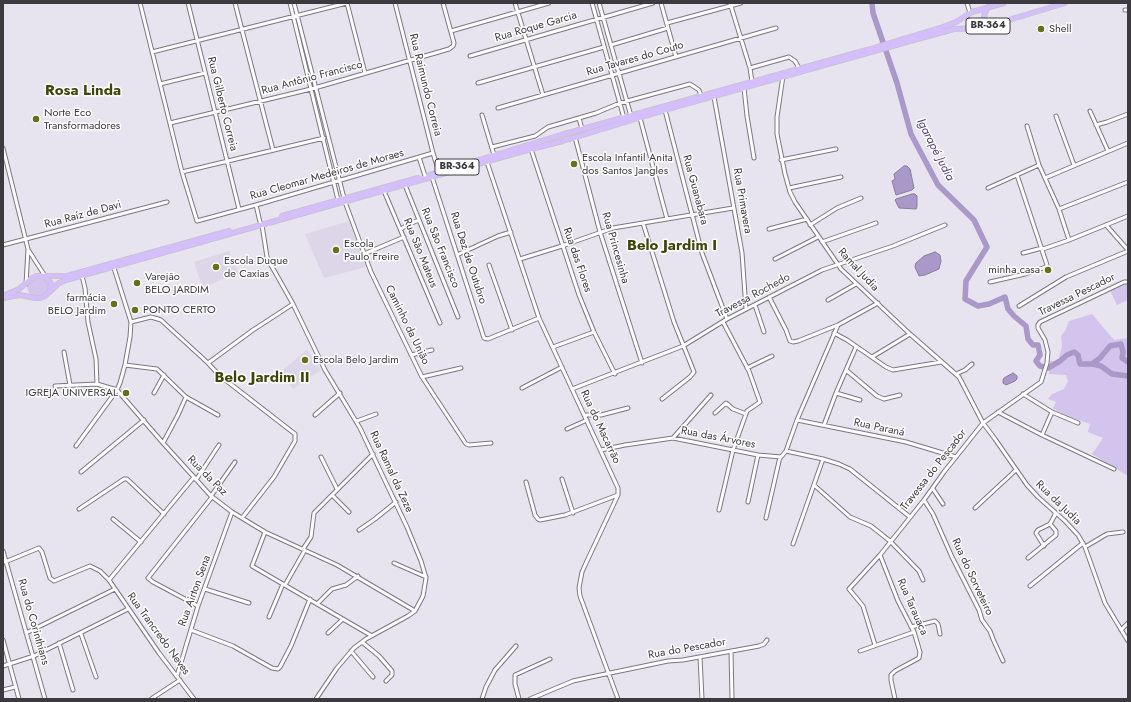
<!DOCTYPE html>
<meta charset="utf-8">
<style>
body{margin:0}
#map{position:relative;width:1131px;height:702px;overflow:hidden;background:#e7e3ef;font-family:Jost,sans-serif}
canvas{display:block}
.frame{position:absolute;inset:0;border:4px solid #3c3a3f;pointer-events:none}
</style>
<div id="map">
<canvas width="1131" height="702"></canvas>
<div class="frame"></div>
</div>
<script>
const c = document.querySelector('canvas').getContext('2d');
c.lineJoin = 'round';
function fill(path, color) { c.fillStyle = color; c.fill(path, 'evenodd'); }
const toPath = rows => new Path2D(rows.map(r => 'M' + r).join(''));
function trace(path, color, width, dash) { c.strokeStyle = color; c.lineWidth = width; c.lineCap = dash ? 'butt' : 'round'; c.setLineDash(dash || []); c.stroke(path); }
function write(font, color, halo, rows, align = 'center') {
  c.font = font + ' Jost,sans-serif'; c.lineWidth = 3; c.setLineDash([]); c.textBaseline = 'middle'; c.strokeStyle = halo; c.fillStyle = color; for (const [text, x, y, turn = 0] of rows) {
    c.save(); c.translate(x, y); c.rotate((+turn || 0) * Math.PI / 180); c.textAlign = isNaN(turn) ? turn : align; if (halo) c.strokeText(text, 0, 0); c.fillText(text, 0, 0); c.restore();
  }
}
fill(toPath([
 [349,221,366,267,324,278,305,234],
 [229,251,238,272,203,288,194,262],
 [307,350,321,370,293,389,280,372]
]), '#ddd6e9');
fill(toPath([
 [37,277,45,278,49,285,49,287,45,294,33,296,29,293,27,286,28,283],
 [1127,283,1128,286,1128,300,1117,305,1110,290],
 [1092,314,1114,340,1128,338,1128,476,1092,454,1103,438,1088,432,1090,424,1064,415,1053,408,1056,402,1048,399,1052,394,1064,389,1068,381,1066,375,1049,374,1050,361,1058,361,1062,346,1061,336,1065,331,1069,321]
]), '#d2c4ec');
const water = toPath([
 [904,166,907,166,910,169,914,188,912,190,896,195,892,181,895,179,894,174,904,166],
 [912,194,915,194,917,196,917,207,916,209,899,208,895,200,896,199,912,194],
 [935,252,940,255,941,261,939,269,925,275,919,276,915,267,916,263,924,256,935,252],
 [1013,373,1017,376,1017,379,1015,381,1006,385,1003,383,1003,380,1004,378,1013,373]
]);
fill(water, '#aa98c9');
trace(water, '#897ca0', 1);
trace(toPath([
 [872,3,873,13,897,83,911,134,938,185,974,220,987,247,966,281,965,299,978,306,989,304,1005,297,1008,309,1014,316,1026,326,1028,339,1033,345,1038,345,1040,355,1036,361,1040,366,1048,368,1060,361,1067,355,1074,352,1078,355,1080,364,1093,364,1101,366,1112,374,1128,376],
 [1092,364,1100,358,1110,346,1121,344,1123,352,1122,358,1128,362]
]), '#aa98c9', 5.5);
const minor = toPath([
 [140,3,182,172,197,221,256,205,433,153],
 [188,3,239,209],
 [235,3,273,150],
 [290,3,338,200],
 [294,3,344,198],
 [347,3,365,73],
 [395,3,433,153,439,172],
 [515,3,543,95],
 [592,3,624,118],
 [599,3,631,116],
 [661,3,676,57],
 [730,3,750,68,752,82],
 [967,3,970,13],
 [1125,10,1128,10],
 [667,23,741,3],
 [451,31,549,3],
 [611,45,668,28],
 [152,52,347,3],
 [470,56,653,3],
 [750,68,789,57,795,61,799,68],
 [783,76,777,117,777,134,785,174,790,192,795,202,841,269,910,334,959,377,983,423,995,439,1027,485,1038,497,1065,521,1078,535,1085,547,1105,603,1128,641],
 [478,83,604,47],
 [160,84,205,73],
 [744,88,747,116,754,158],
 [714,97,742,253,746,309],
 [498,108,776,28],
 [665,110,702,253,727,319],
 [1090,111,1108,151],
 [482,115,494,155],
 [1056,116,1074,165],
 [579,118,582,129],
 [640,118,667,219],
 [170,123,311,89,449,49,453,46,454,43,443,3],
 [1096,125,1107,122,1128,114],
 [1027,126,1039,165,1059,209,1069,240],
 [575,137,600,232,642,363],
 [492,147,535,136,548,127,596,113,620,103,690,84,699,90,701,96],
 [3,148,28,249,26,284],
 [531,149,579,295,594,332,615,374],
 [419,157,425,176],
 [781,160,836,149],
 [487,162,539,318,618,488,618,495,587,561,582,572,579,588,580,596,618,699],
 [182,172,324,138],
 [432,177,484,338,488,339,539,318],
 [1045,178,1128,143],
 [405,185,458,317],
 [789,188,841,177],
 [988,188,1039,165],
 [384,191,440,323],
 [345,202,371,272,422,377,466,444,469,445,491,443],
 [256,205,260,222],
 [1059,209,1128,182],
 [643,223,674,322,694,372,690,377,662,399],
 [262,225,267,257,271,265,293,304,325,370,360,428,407,527,421,561,426,578,423,596,415,611,408,616,366,639,354,648,337,668,316,699],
 [810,225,837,208,861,198],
 [1106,225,1128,250],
 [401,229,409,224,419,220],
 [769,229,807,219],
 [822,242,876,223],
 [3,245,167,202],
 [1043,249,1069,240,1128,216],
 [29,251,45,276],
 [1023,253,1042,248],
 [364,254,404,237],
 [457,255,498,236,511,232],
 [520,259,562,246,613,228,733,208],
 [775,259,818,237],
 [489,265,512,330],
 [114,268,131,322,130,337,125,365,120,383,117,390,163,443,211,496,232,512,265,532,337,565,415,611],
 [82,276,85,288,88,322,96,359,97,384],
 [990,282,1025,274,1046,267,1047,265,1017,175],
 [769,297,786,330,790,341,793,342,798,341,838,325,878,303],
 [828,300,856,284],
 [755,305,764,332],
 [1019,306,1066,277,1128,251],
 [131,322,151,317,161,320,208,363,219,375,295,434,295,441,274,477,242,518],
 [834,333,847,340,886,367,893,370,941,362],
 [553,347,594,332],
 [64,352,70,385],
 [411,355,432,350],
 [872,357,910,334],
 [208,363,253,330,293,304],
 [125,365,157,369,186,397,218,415],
 [747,368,772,356],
 [846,370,877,396,884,399,900,395],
 [956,374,965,370,972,364],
 [422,377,461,368],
 [55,386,97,384,117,390,76,446],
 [522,388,562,367],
 [572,389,683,346,727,319,822,270,893,246,945,225],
 [154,393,164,375],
 [836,393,860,400],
 [1023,394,1052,412,1078,423],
 [998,412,1042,435,1114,469],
 [715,413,726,403,733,409,746,414],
 [315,415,340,393],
 [584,415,601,415,628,408],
 [797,420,906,442,956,457],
 [357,421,376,414],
 [824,425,836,393,856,347],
 [567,429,587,420],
 [1042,435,1052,412],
 [673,438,711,395],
 [163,443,178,415,186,397],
 [601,450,625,445,673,438,758,455,781,457,786,451,797,420,838,325],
 [786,451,823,459,839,464,850,469,910,517],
 [321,457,337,489],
 [81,472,144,420],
 [562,479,573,513],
 [196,480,219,445],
 [526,482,535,515,538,519,540,520,565,515,618,495],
 [814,485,850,517,871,526,890,541,919,571,923,580],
 [933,489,943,504],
 [332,495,349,512],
 [211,496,235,462],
 [924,500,933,514,952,557,979,610,982,620,990,631,993,639,1003,661],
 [748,502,758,455],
 [975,508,1016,470],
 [79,509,124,479,127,479,164,514],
 [719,510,733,450,747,411,760,402,749,371,723,322],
 [766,518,780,457],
 [113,519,141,542],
 [1050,524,1055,515,1055,512],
 [359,530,375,519,396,502],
 [265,532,252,566,372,636],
 [793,544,823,459],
 [1044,546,1036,533,1038,530,1050,524],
 [1085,547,1107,534,1123,532],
 [303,549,311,537,314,513,373,454],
 [3,551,45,699],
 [880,555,898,601,914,632,920,652,919,658,895,671,891,675,891,680,895,699],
 [1028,558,1056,535,1056,531,1050,524],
 [5,562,39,548,42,552,50,578,54,581,90,566,100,571,109,580,159,653,194,699],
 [394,563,426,577],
 [109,580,194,477],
 [285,585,305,550],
 [1030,586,1083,543],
 [205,589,249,603],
 [317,604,332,589,346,585,358,576],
 [198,606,153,582,148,578,212,497],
 [269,617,283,584],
 [911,627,935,621,938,624,940,634],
 [191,630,233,646,272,668,278,669,280,667,291,646,310,599],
 [1121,630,1128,623],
 [26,633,115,589],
 [328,633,343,619],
 [81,634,96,677],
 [3,640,19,699],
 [362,642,379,656,392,671,392,675,386,681],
 [59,643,73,690],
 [875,645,863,606,849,589,880,555,924,500,944,472,983,423,1041,382,1047,363,1048,352,1045,340,1038,328,1038,325,1040,322,1124,282,1128,282],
 [351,651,373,677],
 [731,651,732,699],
 [860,651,914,632],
 [700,657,702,699],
 [3,666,34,656,128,609],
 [177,676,198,606,232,512],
 [3,690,15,687],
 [151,699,180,680],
 [482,699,486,687,495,670,516,646],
 [519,699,515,684,515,675,550,659],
 [530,699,573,681,591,677,668,661,683,660,759,646,764,644,767,640]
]);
const highway = toPath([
 [988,7,985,13,984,17,986,22,991,24],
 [429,175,561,135,867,50,943,27,956,22,972,12,1004,3],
 [282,216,418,178],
 [45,277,51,283,50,290],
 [3,296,19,289,31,279,36,276,67,276,229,231],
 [3,298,20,295,35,298,40,298,45,296,59,283,66,280,531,149,563,141,665,110,910,41,954,29,982,28,1065,3]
]);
trace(minor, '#7c7882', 5);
trace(highway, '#c4c4c5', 6);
trace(minor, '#fff', 3);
trace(highway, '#d4befb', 4.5);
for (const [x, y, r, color] of [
 [1041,29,4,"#65701a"],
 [36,119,4,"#65701a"],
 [574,164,4,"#65701a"],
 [336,250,4,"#65701a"],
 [216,267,4,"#65701a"],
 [1048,270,4,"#65701a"],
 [137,283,4,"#65701a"],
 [114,304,4,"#65701a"],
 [135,310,4,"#65701a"],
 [305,360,4,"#65701a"],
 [126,393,4,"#65701a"]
]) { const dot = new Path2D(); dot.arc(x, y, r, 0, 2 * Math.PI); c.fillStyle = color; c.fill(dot); trace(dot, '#fff', 1.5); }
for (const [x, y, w] of [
 [988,26,44],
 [457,167,44]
]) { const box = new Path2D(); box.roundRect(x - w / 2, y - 8, w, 16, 3); c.fillStyle = '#fff'; c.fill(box); trace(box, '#3c3a3f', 1); }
write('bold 10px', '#3c3a3f', null, [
 ["BR-364",988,26],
 ["BR-364",457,167]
]);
write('11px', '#3c3a3f', '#fff', [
 ["Rua Roque Garcia",536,27,-16],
 ["Rua Tavares do Couto",635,59,-16],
 ["Rua Antônio Francisco",312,78,-15],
 ["Rua Raimundo Correia",425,85,76],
 ["Rua Gilberto Correia",222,104,76],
 ["Rua Cleomar Medeiros de Moraes",327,175,-16],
 ["Rua Guanabara",695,190,75],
 ["Rua Primavera",742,201,80],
 ["Rua Raíz de Davi",83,215,-15],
 ["Rua São Francisco",440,248,68],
 ["Rua Princesinha",615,248,74],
 ["Rua São Mateus",420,253,68],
 ["Rua Dez de Outubro",468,258,72],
 ["Rua das Flores",577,260,71],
 ["Ramal Judia",858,270,47],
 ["Travessa Pescador",1077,295,-26],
 ["Travessa Rochedo",753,296,-28],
 ["Caminho da União",407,325,64],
 ["Rua do Macarrão",600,427,65],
 ["Rua Paraná",879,428,12],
 ["Rua das Árvores",718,438,11],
 ["Travessa do Pescador",934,470,-52],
 ["Rua Ramal da Zeze",391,472,65],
 ["Rua da Paz",207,476,45],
 ["Rua da Judia",1058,503,44],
 ["Rua do Sorveteiro",972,577,65],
 ["Rua Airton Sena",195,591,-70],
 ["Rua Tarauaca",912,607,66],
 ["Rua do Corinthians",33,622,74],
 ["Rua Trancredo Neves",158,634,54],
 ["Rua do Pescador",687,649,-10]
]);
write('11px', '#3c3a3f', '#fff', [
 ["Shell",1049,29],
 ["Norte Eco",44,113],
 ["Transformadores",44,126],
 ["Escola Infantil Anita",582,158],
 ["dos Santos Jangles",582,171],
 ["Escola",344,244],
 ["Paulo Freire",344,257],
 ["Escola Duque",224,261],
 ["de Caxias",224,274],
 ["minha casa",1040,270,"right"],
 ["Varejão",145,277],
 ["BELO JARDIM",145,290],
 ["farmácia",106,298,"right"],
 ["BELO Jardim",106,311,"right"],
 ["PONTO CERTO",143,310],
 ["Escola Belo Jardim",313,360],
 ["IGREJA UNIVERSAL",118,393,"right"]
], 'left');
write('italic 12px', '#553c79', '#fff', [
 ["Igarapé Judia",935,150,63]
]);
write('bold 15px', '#3e4508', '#fff', [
 ["Rosa Linda",83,91],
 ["Belo Jardim I",672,246],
 ["Belo Jardim II",262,378]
]);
</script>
